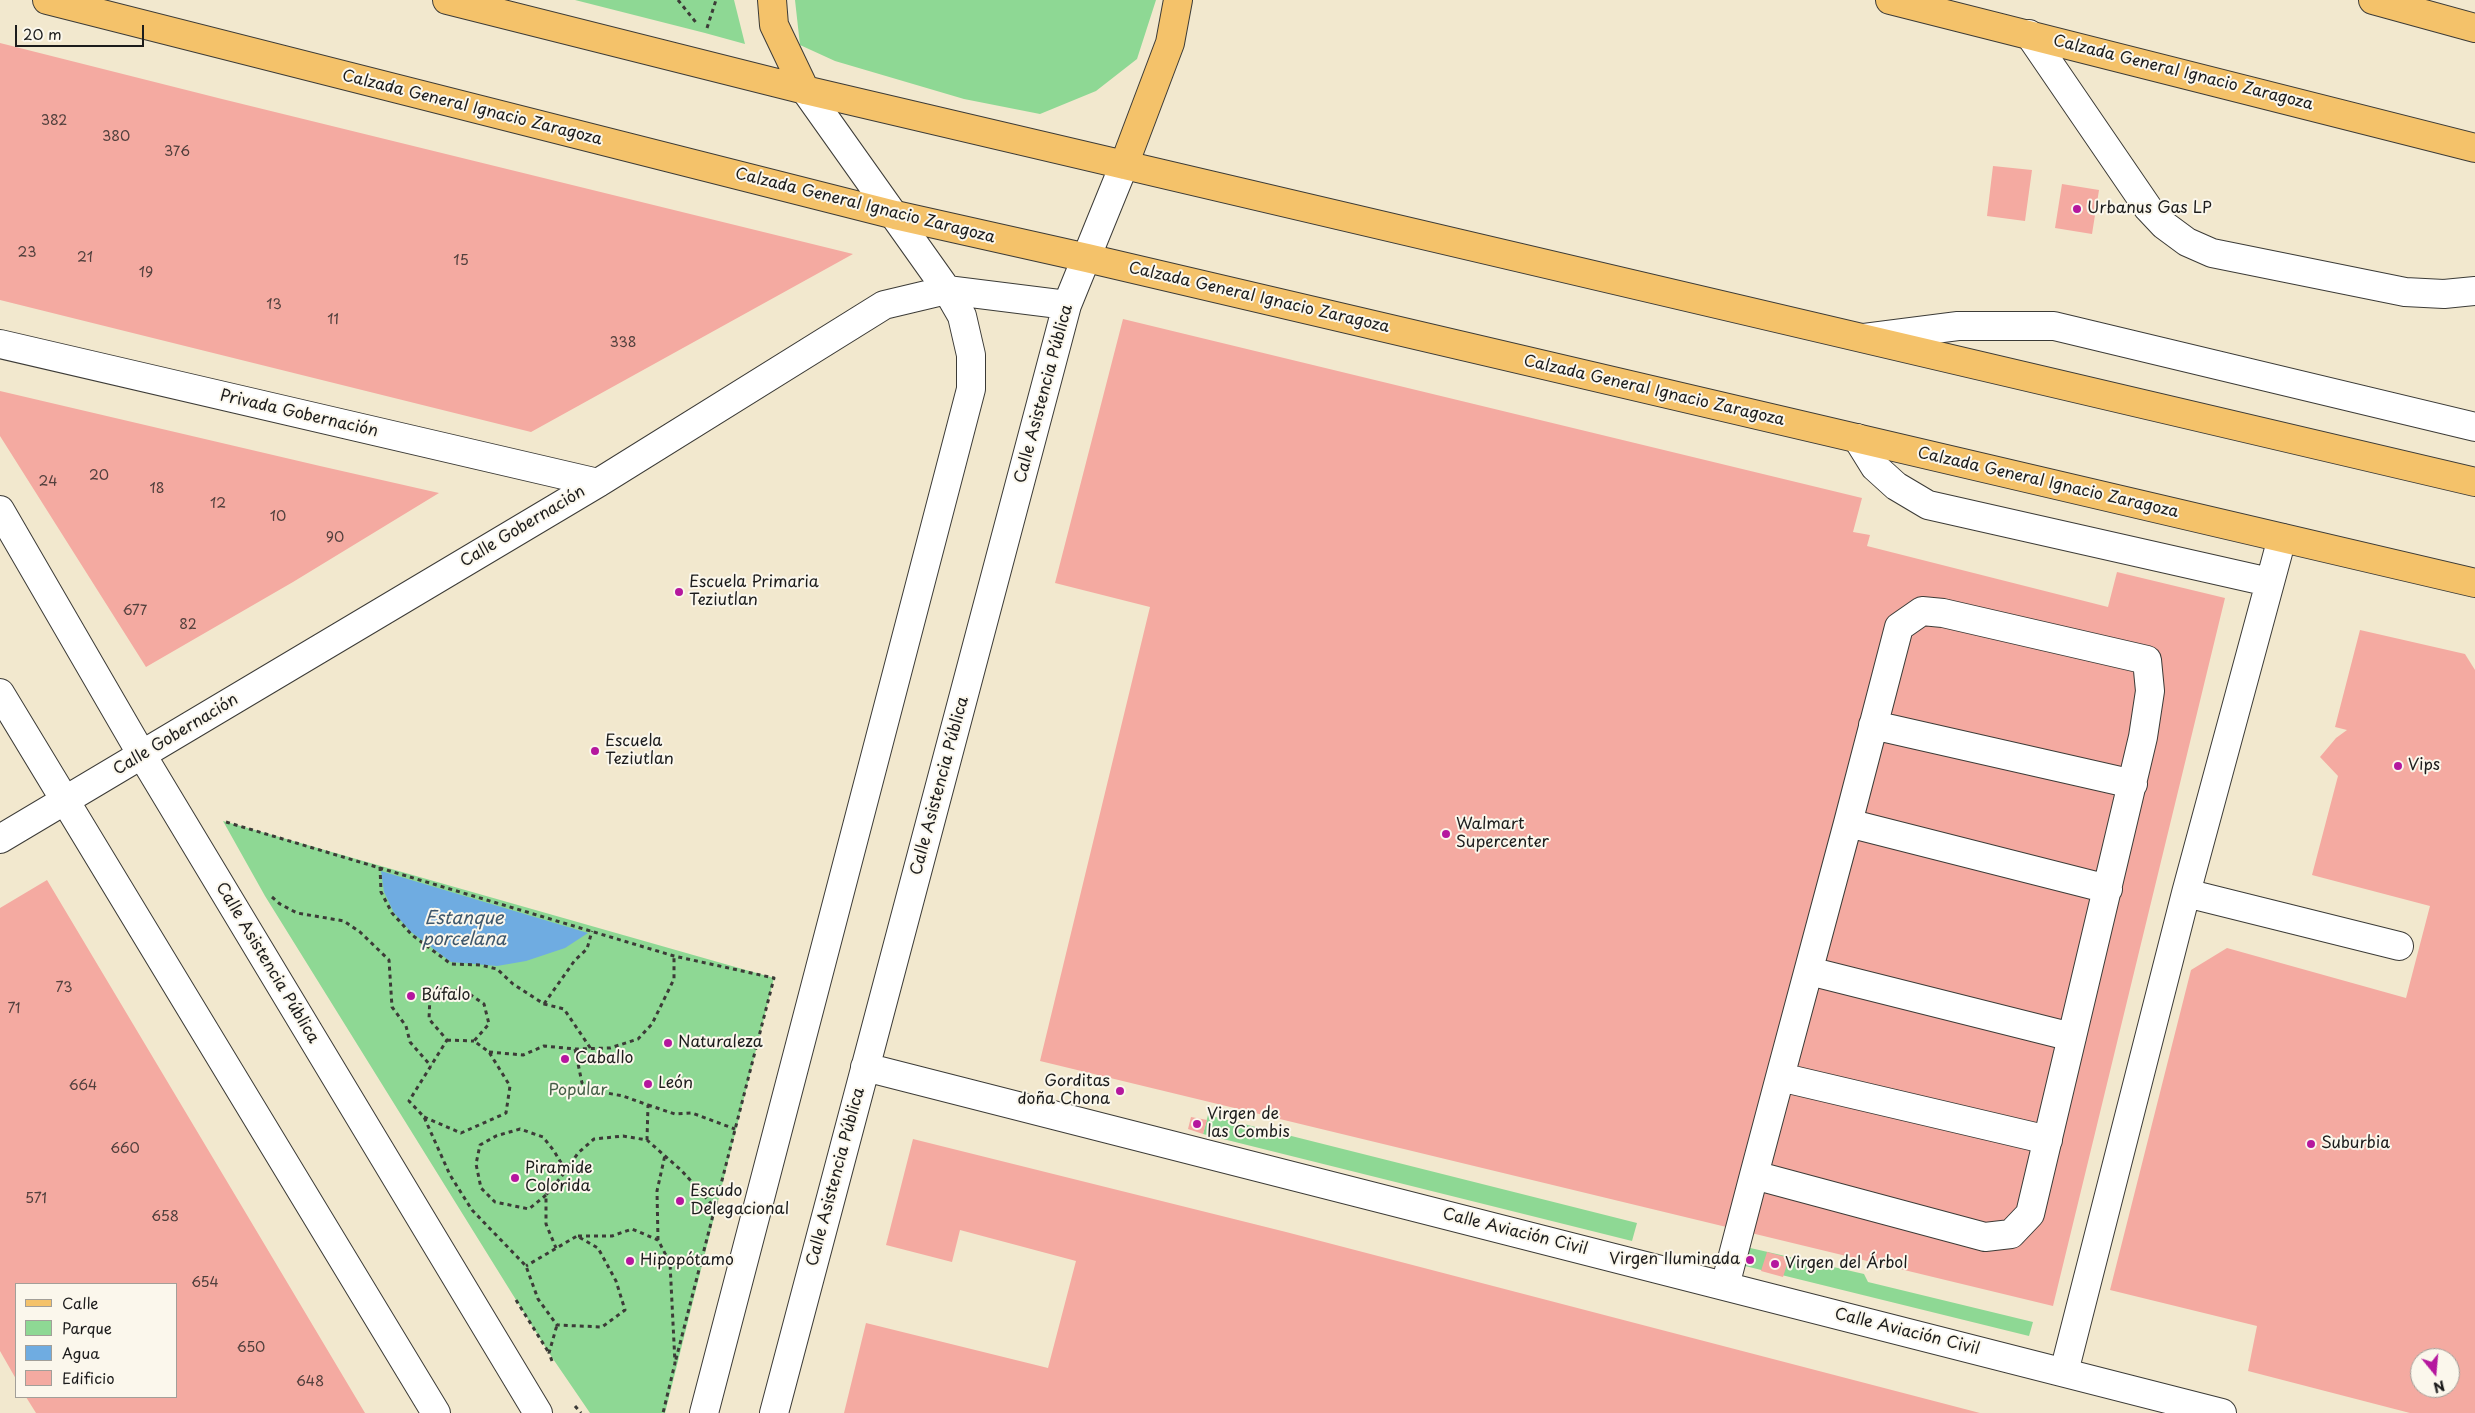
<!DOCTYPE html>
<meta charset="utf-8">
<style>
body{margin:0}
#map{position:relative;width:2475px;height:1413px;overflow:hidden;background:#f2e8ce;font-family:"Playpen Sans",sans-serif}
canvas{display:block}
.legend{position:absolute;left:15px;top:1283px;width:162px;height:115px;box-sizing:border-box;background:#fbf7ec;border:1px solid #a29f99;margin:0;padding:6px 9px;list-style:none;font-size:15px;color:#1c1c1c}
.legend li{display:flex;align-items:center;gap:10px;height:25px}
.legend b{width:25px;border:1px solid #a29f99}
.north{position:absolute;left:2410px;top:1348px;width:50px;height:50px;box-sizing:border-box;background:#fbf7ec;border:1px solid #a29f99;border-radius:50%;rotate:163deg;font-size:14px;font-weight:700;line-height:20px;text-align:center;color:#1c1c1c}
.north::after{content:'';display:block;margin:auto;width:18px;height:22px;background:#b5179e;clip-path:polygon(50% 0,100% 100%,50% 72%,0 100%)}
.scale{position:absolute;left:15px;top:25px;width:129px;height:22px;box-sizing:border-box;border:2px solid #1c1c1c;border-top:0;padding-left:6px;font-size:15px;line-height:18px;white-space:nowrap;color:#1c1c1c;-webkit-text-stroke:4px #fbf7ec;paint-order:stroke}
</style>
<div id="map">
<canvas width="2475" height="1413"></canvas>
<ul class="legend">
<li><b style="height:6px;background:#f4c26a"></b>Calle</li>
<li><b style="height:14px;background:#8ed894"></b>Parque</li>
<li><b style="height:14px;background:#6face1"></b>Agua</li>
<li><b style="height:14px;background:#f4aaa1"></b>Edificio</li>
</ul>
<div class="north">N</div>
<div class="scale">20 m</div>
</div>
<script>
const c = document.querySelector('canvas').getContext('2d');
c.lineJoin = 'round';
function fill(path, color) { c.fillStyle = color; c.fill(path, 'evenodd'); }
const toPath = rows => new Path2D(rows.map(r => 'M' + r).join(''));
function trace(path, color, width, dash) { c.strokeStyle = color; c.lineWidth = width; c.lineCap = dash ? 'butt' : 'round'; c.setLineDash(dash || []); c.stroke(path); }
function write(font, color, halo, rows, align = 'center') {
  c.font = font + ' "Playpen Sans",sans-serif'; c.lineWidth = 4; c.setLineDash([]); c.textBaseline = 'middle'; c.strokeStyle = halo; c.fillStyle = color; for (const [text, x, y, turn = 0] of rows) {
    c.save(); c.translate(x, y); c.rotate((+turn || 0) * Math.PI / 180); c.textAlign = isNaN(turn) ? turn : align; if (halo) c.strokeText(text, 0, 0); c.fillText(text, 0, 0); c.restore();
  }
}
fill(toPath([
 [575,0,734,0,745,44,705,33],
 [795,0,1156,0,1137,59,1096,91,1040,114,964,99,835,61,800,45],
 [223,821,774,978,665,1413,590,1413,549,1353,265,896],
 [1208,1115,1637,1223,1632,1241,1203,1134],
 [1746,1247,1864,1274,1868,1282,2033,1322,2029,1336,1741,1265]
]), '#8ed894');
fill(toPath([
 [381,871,588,933,565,948,526,961,497,966,451,962,411,932,394,913,384,892]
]), '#6face1');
fill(toPath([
 [0,43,222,99,853,254,531,432,0,300],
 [1993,166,2032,170,2025,221,1987,216],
 [2062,184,2099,190,2092,234,2055,228],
 [1123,319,1862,498,1853,532,1870,535,1867,546,2108,607,2117,572,2225,598,2053,1306,1040,1061,1150,607,1055,583],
 [0,391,320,466,439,493,293,582,146,667,0,436],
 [2360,630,2465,654,2475,670,2475,1413,2410,1413,2248,1371,2257,1326,2110,1290,2191,970,2227,948,2406,998,2430,906,2312,875,2338,776,2320,757,2336,738,2347,730,2335,727],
 [2420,1358,2450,1358,2450,1388,2420,1388],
 [47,880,247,1215,365,1413,36,1413,26,1397,176,1397,176,1284,16,1284,16,1379,0,1351,0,908],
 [1191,1117,1207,1120,1203,1134,1188,1129],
 [913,1139,1286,1232,1980,1413,844,1413,866,1323,1048,1368,1076,1261,960,1230,952,1262,886,1245],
 [1767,1252,1789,1258,1783,1277,1761,1271]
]), '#f4aaa1');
const minor = toPath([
 [2029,34,2148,208,2164,225,2187,242,2212,253,2405,292,2444,294,2475,291],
 [1864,338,1958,326,2054,326,2475,427],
 [0,344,598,483],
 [1857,438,1875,467,1896,486,1928,505,2269,582],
 [0,510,142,755,538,1413],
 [0,693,436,1413],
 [1873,725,2133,784],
 [1848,823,2108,889],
 [0,839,598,483,884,305,947,290,1067,305],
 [2186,893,2399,946],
 [1809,971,2072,1037],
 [865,1067,2222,1413],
 [1780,1077,2048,1140],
 [1725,1286,1754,1175,1780,1077,1848,823,1899,627,1922,611,1943,613,2147,660,2150,691,2143,737,2030,1214,2011,1234,1985,1237,1754,1175],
 [2064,1372,2186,893,2282,538],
 [704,1413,971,389,971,355,962,316,947,290,805,90],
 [774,1413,1067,305,1124,165]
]);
const major = toPath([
 [47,0,895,215,1087,258,2475,583],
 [447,0,805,90,2475,482],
 [772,0,774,25,805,90],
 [1890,0,2475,148],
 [2373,0,2475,28],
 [1124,165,1170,43,1178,0]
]);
trace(minor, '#3c3b37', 30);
trace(major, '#3c3b37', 30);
trace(toPath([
 [678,0,698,25],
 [707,28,716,0],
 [226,822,674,956,774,978,675,1363],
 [380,867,381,892,392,913,412,935,451,964,480,965,497,969,513,984,544,1004,564,1009,591,1049],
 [272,897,280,904,297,913,344,921,360,932,389,960,392,1007,406,1026,410,1042,431,1066],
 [544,1004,575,960,587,949,592,931],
 [447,1040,474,1041],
 [575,1049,582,1083,596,1091,623,1096,648,1105,647,1140],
 [489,1052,523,1055,544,1046,575,1049,610,1048,638,1039,652,1024,674,979,674,956],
 [648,1105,675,1114,692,1113,735,1129],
 [424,1117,461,1133,506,1113,510,1086,489,1052,474,1041,489,1024,484,1004,468,993,444,988,430,996,429,1019,447,1040,409,1101,424,1117,450,1175,472,1210,526,1266,538,1299,557,1325,602,1327,625,1310,616,1281,598,1248,577,1236,526,1266],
 [566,1171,578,1153,594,1139,623,1136,647,1140,682,1171,715,1208],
 [546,1195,529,1209,495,1202,481,1188,476,1164,480,1145,496,1136,520,1129,543,1137,554,1151,566,1171,546,1195,546,1224,556,1248],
 [578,1236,612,1236,632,1229,658,1240,670,1263,675,1363,663,1413],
 [658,1240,657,1191,665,1155],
 [516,1300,549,1353],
 [552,1361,549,1353,557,1325],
 [575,1406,581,1413]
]), '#3c3b37', 3, [4, 4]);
trace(minor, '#fff', 28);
trace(major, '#f4c26a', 28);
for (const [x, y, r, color] of [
 [2077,209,5,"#b5179e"],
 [679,592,5,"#b5179e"],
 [595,751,5,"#b5179e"],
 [2398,766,5,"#b5179e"],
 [1446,834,5,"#b5179e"],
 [411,996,5,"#b5179e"],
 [668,1043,5,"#b5179e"],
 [565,1059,5,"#b5179e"],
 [648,1084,5,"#b5179e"],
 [1120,1091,5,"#b5179e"],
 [1197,1124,5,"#b5179e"],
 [2311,1144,5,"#b5179e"],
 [515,1178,5,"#b5179e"],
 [680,1201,5,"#b5179e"],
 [1750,1260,5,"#b5179e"],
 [630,1261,5,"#b5179e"],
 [1775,1264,5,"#b5179e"]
]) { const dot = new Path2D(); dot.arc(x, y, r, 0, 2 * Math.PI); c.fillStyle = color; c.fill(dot); trace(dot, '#fbf7ec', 2); }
write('14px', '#52403d', null, [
 ["382",54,121],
 ["380",116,137],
 ["376",177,152],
 ["23",27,253],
 ["21",85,258],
 ["15",461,261],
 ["19",146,273],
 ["13",274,305],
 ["11",333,320],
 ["338",623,343],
 ["20",99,476],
 ["24",48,482],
 ["18",157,489],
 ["12",218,504],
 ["10",278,517],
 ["90",335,538],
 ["677",135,611],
 ["82",188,625],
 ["73",64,988],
 ["71",14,1009],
 ["664",83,1086],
 ["660",125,1149],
 ["571",36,1199],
 ["658",165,1217],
 ["654",205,1283],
 ["650",251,1348],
 ["648",310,1382]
]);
write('16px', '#1c1c1c', '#fbf7ec', [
 ["Calzada General Ignacio Zaragoza",2183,73,14],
 ["Calzada General Ignacio Zaragoza",472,108,14],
 ["Calzada General Ignacio Zaragoza",865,206,14],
 ["Calzada General Ignacio Zaragoza",1259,298,13],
 ["Calzada General Ignacio Zaragoza",1654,391,13],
 ["Calle Asistencia Pública",1044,394,-75],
 ["Privada Gobernación",299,414,13],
 ["Calzada General Ignacio Zaragoza",2048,483,13],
 ["Calle Gobernación",523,527,-31],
 ["Calle Gobernación",176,735,-31],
 ["Calle Asistencia Pública",940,786,-75],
 ["Calle Asistencia Pública",267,963,59],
 ["Calle Asistencia Pública",836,1177,-75],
 ["Calle Aviación Civil",1515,1232,14],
 ["Calle Aviación Civil",1907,1332,14]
]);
write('16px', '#1c1c1c', '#fbf7ec', [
 ["Urbanus Gas LP",2087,209],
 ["Escuela Primaria",689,583],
 ["Teziutlan",689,601],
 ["Escuela",605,742],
 ["Teziutlan",605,760],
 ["Vips",2408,766],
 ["Walmart",1456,825],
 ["Supercenter",1456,843],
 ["Búfalo",421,996],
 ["Naturaleza",678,1043],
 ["Caballo",575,1059],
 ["Gorditas",1110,1082,"right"],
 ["doña Chona",1110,1100,"right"],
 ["León",658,1084],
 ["Virgen de",1207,1115],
 ["las Combis",1207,1133],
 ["Suburbia",2321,1144],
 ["Piramide",525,1169],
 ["Colorida",525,1187],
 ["Escudo",690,1192],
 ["Delegacional",690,1210],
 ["Virgen Iluminada",1740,1260,"right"],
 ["Hipopótamo",640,1261],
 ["Virgen del Árbol",1785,1264]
], 'left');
write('16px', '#445e46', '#fbf7ec', [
 ["Popular",578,1091]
]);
write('italic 18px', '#3d566b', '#fbf7ec', [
 ["Estanque",464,919],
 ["porcelana",464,940]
]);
</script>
